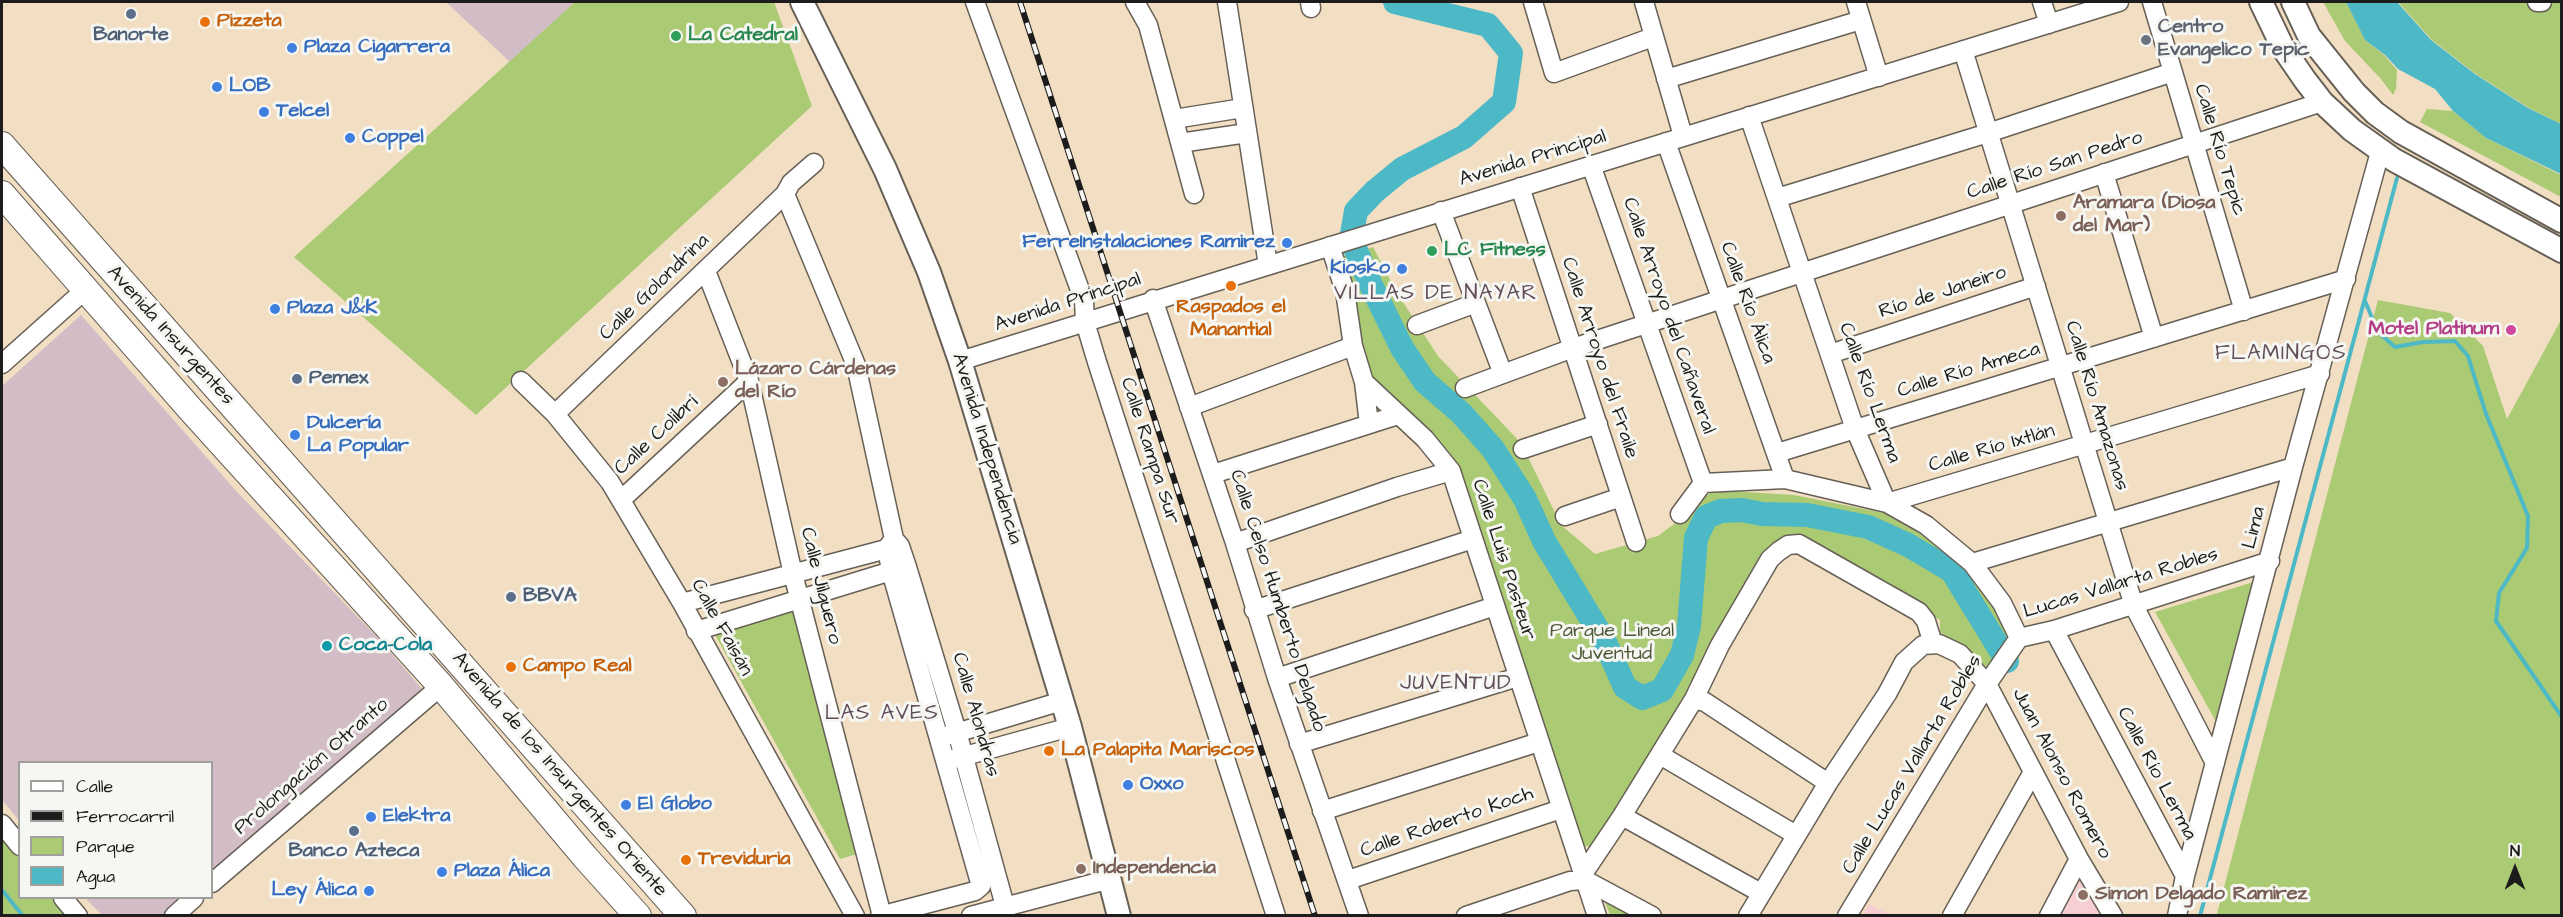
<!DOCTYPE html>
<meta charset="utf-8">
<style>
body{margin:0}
#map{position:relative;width:2563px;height:917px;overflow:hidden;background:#f2dec2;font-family:"Architects Daughter",sans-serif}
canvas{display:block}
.frame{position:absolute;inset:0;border:3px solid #1c1c1c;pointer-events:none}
.legend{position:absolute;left:18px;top:761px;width:195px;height:138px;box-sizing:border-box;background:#f6f6f2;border:2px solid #9f9f9c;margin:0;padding:8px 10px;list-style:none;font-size:18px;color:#1c1c1c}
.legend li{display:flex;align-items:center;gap:12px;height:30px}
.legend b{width:30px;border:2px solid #9f9f9c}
.north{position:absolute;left:2485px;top:839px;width:60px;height:60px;-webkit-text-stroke:4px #f6f6f2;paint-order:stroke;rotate:0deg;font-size:16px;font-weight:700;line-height:24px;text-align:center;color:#1c1c1c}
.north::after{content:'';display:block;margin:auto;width:21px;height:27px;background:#1c1c1c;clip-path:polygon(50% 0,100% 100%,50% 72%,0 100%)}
</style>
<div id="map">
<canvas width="2563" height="917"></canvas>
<div class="frame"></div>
<ul class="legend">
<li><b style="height:8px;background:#fff"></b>Calle</li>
<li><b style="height:8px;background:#1c1c1c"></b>Ferrocarril</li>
<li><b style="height:16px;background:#aaca73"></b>Parque</li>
<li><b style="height:16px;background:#4db9c7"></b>Agua</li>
</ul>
<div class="north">N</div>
</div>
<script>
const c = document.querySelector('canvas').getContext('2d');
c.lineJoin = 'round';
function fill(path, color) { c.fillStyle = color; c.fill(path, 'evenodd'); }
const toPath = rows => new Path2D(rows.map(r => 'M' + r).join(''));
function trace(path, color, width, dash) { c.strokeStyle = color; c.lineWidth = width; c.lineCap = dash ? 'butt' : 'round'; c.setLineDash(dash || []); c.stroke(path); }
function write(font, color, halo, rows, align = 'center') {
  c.font = font + ' "Architects Daughter",sans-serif'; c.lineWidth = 6; c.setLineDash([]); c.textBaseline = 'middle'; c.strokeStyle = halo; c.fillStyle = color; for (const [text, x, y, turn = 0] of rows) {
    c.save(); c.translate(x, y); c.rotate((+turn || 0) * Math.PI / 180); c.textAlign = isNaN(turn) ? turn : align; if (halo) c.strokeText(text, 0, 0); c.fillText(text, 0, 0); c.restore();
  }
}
fill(toPath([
 [2083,875,2105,915,2061,915],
 [1869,904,1891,915,1863,915]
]), '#f7cfd3');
fill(toPath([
 [446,2,575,2,510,62],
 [81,315,238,493,381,641,422,689,212,873,212,762,20,762,19,820,2,800,2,386],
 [85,898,184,898,164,916,102,915]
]), '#d2bdc7');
fill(toPath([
 [575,2,774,2,812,106,476,415,294,257],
 [2323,2,2346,2,2365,40,2384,55,2397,70,2396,89,2393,95,2381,79,2345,41],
 [2398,2,2561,2,2561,124,2529,108,2476,74,2432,40],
 [2427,109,2453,111,2486,138,2561,175,2561,197,2420,122],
 [1373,247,1397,293,1438,356,1521,443,1561,525,1595,554,1658,536,1685,516,1689,508,1714,490,1794,495,1884,513,1924,536,1971,576,2017,636,1992,671,1940,632,1940,620,1793,536,1784,536,1751,586,1594,848,1582,845,1460,468,1433,437,1377,384,1363,355,1342,265,1344,256],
 [2378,300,2450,313,2483,346,2507,419,2561,320,2561,915,2217,914],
 [2257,581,2219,727,2155,612],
 [794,609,857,854,840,859,714,633],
 [2,835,19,857,20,898,53,898,68,915,2,915],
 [1601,892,1644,915,1610,915]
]), '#aaca73');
fill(toPath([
 [2346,2,2397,2,2431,40,2475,74,2528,108,2561,124,2561,174,2486,138,2453,111,2435,89,2398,69,2385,55,2365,40]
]), '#4db9c7');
trace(toPath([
 [2365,301,2378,332,2395,347,2423,342,2455,341,2468,356,2486,414,2528,516,2527,548,2499,593,2496,621,2562,717],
 [2,890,23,916],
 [2200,916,2397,178]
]), '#4db9c7', 4);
trace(toPath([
 [1395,2,1488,25,1511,53,1504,102,1464,137,1402,169,1374,192,1356,211,1351,239,1370,283,1402,348,1425,382,1461,413,1493,449,1525,499,1544,541,1604,640,1625,687,1642,698,1662,690,1682,655,1689,626,1696,538,1706,517,1721,511,1742,510,1762,514,1807,515,1868,527,1908,545,1952,571,2007,661]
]), '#4db9c7', 24);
const minor = toPath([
 [975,2,1084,301,1085,322,1097,362,1276,916],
 [1135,2,1148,25,1194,194],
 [1227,2,1268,265],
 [1310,2,1311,8],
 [1533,2,1554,73,1653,37],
 [1644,2,1683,136],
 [1856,2,1879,77],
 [2042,2,2049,24],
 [2152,2,2244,311],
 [2537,2,2542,2],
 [1963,50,2134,606,2215,763],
 [1666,79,1861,20],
 [1749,116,1855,429,1887,503,1926,525,1972,563,2002,603,2019,638],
 [1174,119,1243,108],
 [1666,142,1785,479],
 [1180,143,1247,133],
 [1591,165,1703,483],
 [2104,173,2154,338],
 [1520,187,1636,542],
 [785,194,856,365,894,539,900,546,907,567,957,732,1005,906],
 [1777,198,1988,133,2173,72],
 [1441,211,1503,374],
 [1330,246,1345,291,1353,346,1364,382,1425,439,1451,471,1597,916],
 [706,271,749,381,793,574,882,916],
 [1153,299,1235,543,1277,678,1359,916],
 [1417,325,1476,303],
 [1830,354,2036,286],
 [960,361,2119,2],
 [2,364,86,289],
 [521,381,555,414,610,482,682,603,855,916],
 [1364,382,1369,424],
 [1465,388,1573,348,2322,102],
 [1189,407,1353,346],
 [555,414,785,194,791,183,814,163],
 [1523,449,1598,424],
 [1777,453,2346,279],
 [1213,474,1398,415],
 [621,500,749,381],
 [1680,514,1703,483,1785,479,1887,503,2320,374],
 [1565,516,1621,497],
 [1235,543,1397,487,1451,471],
 [1972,563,2293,467],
 [682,603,898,546],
 [1254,610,1473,539],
 [2054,630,2185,876],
 [696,631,901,568],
 [2019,638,2054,630,2270,561],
 [1277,678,1495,606],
 [1694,699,1705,702,1828,783],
 [946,736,1062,701],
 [1299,744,1518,677],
 [1660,755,1796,835],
 [954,759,1070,727],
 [1322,811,1539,742],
 [1622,816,1761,893],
 [2,824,20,846],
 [1583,874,1622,816,1694,699,1720,645,1770,559,1779,551,1788,545,1799,544,1919,612,1926,621,1933,644],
 [1348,880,1561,809],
 [212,883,441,686],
 [63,898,78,916],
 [174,916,194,898],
 [880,916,975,891,981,886,891,571,887,548,894,539],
 [971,916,1110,879],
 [1466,916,1570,881,1585,880,1652,916],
 [1748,916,1828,783,1887,694,1904,662,1923,645,1939,644,1960,654,1987,684,2079,859,2113,916],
 [1847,916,1987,684,2019,638],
 [1952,916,2033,772],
 [2049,916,2079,859],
 [2177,916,2185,876,2293,467,2380,152]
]);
const major = toPath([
 [802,2,885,169,929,272,960,361,1070,727,1119,916],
 [2261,2,2283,48,2305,80,2322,102,2352,130,2394,160,2562,251],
 [2293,2,2309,36,2354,92,2375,113,2401,132,2562,221]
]);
const highway = toPath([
 [2,145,683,916],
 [2,194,191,410,441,686,585,857,638,916]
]);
trace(minor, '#676056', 21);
trace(major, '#676056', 26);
trace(highway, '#676056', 28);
trace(minor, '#fff', 18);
trace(major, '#fff', 22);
trace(highway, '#fff', 26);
const rail = toPath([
 [1020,2,1315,916]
]);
trace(rail, '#1c1c1c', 6);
trace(rail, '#f6f6f2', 4, [11]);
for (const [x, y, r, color] of [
 [131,14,6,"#5c6f8a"],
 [205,22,6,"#e8710a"],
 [676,36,6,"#2e9e5b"],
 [2146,40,6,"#6b7280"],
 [292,48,6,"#3f7fe0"],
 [217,87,6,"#3f7fe0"],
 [264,112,6,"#3f7fe0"],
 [350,138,6,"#3f7fe0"],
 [2061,216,6,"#8d6e63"],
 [1287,243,6,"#3f7fe0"],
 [1432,251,6,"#2e9e5b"],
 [1402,269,6,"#3f7fe0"],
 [1231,286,6,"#e8710a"],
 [275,309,6,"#3f7fe0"],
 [2511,330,6,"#d1479c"],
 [297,379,6,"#5c6f8a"],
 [723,382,6,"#8d6e63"],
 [295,435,6,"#3f7fe0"],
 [511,597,6,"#5c6f8a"],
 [327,646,6,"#0f9aa8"],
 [511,667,6,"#e8710a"],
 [1049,751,6,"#e8710a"],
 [1128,785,6,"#3f7fe0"],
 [626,805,6,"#3f7fe0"],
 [371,817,6,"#3f7fe0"],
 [354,831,6,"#5c6f8a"],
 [686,860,6,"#e8710a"],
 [1081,869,6,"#8d6e63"],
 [442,872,6,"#3f7fe0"],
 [369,891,6,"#3f7fe0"],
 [2083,895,6,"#8d6e63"]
]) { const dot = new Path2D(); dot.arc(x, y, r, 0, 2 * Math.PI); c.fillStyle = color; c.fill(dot); trace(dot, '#f6f6f2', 2); }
write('bold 20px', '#c56008', '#f6f6f2', [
 ["Pizzeta",217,22],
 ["Raspados el",1231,308,"center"],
 ["Manantial",1231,331,"center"],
 ["Campo Real",523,667],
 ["La Palapita Mariscos",1061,751],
 ["Treviduria",698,860]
], 'left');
write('bold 20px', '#5b616d', '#f6f6f2', [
 ["Centro",2158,28],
 ["Evangelico Tepic",2158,51]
], 'left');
write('bold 20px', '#4e5e75', '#f6f6f2', [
 ["Banorte",131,36],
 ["Pemex",309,379,"left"],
 ["BBVA",523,597,"left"],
 ["Banco Azteca",354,852]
]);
write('bold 20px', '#27864d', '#f6f6f2', [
 ["La Catedral",688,36],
 ["LC Fitness",1444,251]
], 'left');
write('bold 20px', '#366cbe', '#f6f6f2', [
 ["Plaza Cigarrera",304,48],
 ["LOB",229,87],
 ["Telcel",276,112],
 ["Coppel",362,138],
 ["FerreInstalaciones Ramirez",1275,243,"right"],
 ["Kiosko",1390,269,"right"],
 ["Plaza J&K",287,309],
 ["Dulcería",307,424],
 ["La Popular",307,447],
 ["Oxxo",1140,785],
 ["El Globo",638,805],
 ["Elektra",383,817],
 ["Plaza Álica",454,872],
 ["Ley Álica",357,891,"right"]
], 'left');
write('20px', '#1c1c1c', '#f6f6f2', [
 ["Calle Río Tepic",2219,150,73],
 ["Avenida Principal",1533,159,-17],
 ["Calle Río San Pedro",2055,166,-18],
 ["Calle Golondrina",655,288,-44],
 ["Río de Janeiro",1943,293,-18],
 ["Avenida Principal",1068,303,-18],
 ["Calle Río Álica",1747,303,70],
 ["Calle Arroyo del Cañaveral",1668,316,71],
 ["Avenida Insurgentes",170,336,48],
 ["Calle Arroyo del Fraile",1599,358,72],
 ["Calle Río Ameca",1969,371,-17],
 ["Calle Río Lerma",1869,393,70],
 ["Calle Río Amazonas",2096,406,73],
 ["Calle Colibrí",657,436,-43],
 ["Avenida Independencia",986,449,73],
 ["Calle Río Ixtlán",1992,449,-16],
 ["Calle Rampa Sur",1149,451,72],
 ["Lima",2255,528,-76],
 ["Calle Luis Pasteur",1503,560,72],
 ["Lucas Vallarta Robles",2121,584,-17],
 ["Calle Jilguero",820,586,76],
 ["Calle Celso Humberto Delgado",1277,601,72],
 ["Calle Faisán",721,628,61],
 ["Calle Alondras",975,715,74],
 ["Calle Lucas Vallarta Robles",1913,765,-59],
 ["Prolongación Otranto",312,767,-41],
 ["Juan Alonso Romero",2061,774,62],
 ["Calle Río Lerma",2156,774,62],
 ["Avenida de los Insurgentes Oriente",559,775,49],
 ["Calle Roberto Koch",1447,823,-19]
]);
write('bold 20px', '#785e54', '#f6f6f2', [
 ["Aramara (Diosa",2073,204],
 ["del Mar)",2073,227],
 ["Lázaro Cárdenas",735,370],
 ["del Río",735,393],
 ["Independencia",1093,869],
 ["Simon Delgado Ramirez",2095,895]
], 'left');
write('bold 20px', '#b23c85', '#f6f6f2', [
 ["Motel Platinum",2499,330]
], 'right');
write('20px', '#4e593a', '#f6f6f2', [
 ["Parque Lineal",1612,632],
 ["Juventud",1612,655]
]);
write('bold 20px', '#0d838f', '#f6f6f2', [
 ["Coca-Cola",339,646]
], 'left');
c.letterSpacing = '1.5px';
write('21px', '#624e59', '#f6f6f2', [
 ["VILLAS DE NAYAR",1436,295],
 ["FLAMINGOS",2281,355],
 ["JUVENTUD",1456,685],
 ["LAS AVES",882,715]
]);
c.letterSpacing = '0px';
</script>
